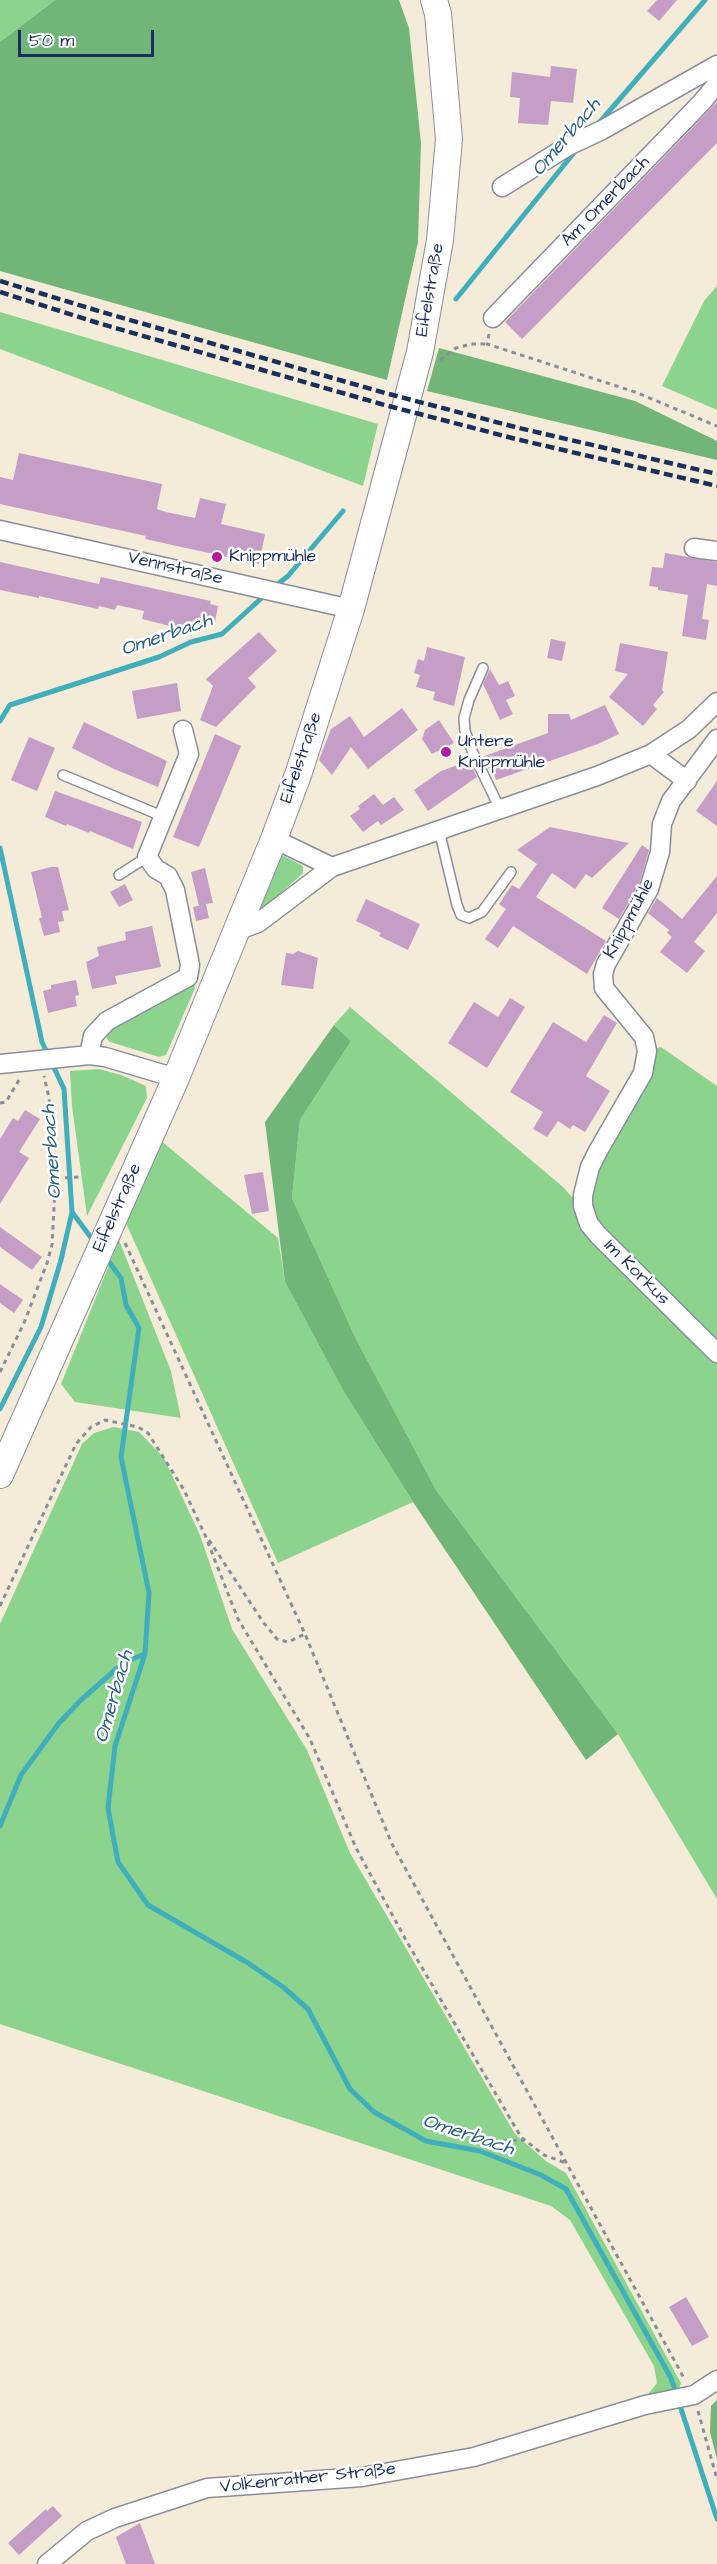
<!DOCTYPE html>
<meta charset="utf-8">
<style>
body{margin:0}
#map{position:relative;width:717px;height:2564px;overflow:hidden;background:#f4ecd8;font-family:"Architects Daughter",sans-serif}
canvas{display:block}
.scale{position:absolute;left:18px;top:30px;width:136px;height:27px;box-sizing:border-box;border:3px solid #1b2f5e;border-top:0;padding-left:8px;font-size:18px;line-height:21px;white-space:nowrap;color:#1b2f5e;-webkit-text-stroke:4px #fff;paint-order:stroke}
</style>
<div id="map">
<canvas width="717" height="2564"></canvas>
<div class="scale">50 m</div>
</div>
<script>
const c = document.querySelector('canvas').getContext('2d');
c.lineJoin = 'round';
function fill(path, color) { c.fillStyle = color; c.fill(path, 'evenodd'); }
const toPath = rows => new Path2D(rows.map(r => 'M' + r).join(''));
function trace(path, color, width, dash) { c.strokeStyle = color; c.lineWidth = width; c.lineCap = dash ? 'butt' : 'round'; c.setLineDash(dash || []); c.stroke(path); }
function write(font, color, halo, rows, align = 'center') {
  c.font = font + ' "Architects Daughter",sans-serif'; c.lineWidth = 5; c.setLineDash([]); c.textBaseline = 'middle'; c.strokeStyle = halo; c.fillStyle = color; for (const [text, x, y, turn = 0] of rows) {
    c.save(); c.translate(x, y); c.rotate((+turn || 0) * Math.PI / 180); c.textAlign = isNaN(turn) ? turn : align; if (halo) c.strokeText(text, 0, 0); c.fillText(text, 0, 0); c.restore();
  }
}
fill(toPath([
 [0,0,55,0,0,42],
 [717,286,717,410,662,386,704,301],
 [0,312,378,424,363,486,0,349],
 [282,855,303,866,303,873,261,911,259,909],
 [194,983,195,988,166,1055,159,1057,110,1042,107,1039,107,1033,112,1030],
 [350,1007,563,1187,717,1359,717,1899,618,1734,436,1490,355,1337,292,1198,300,1120,351,1041,334,1025],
 [661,1047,717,1086,717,1347,604,1231,591,1206,593,1168,654,1049],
 [99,1069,121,1075,146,1086,147,1098,87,1216,72,1106,70,1071],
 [160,1140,278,1238,285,1282,344,1392,413,1502,278,1563,126,1223],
 [119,1240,171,1371,181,1418,75,1402,61,1384],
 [114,1427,139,1432,164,1458,200,1535,232,1629,307,1750,350,1853,515,2134,546,2161,566,2173,681,2383,678,2392,645,2398,657,2383,654,2366,570,2220,551,2206,0,2024,0,1624,82,1444,94,1433]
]), '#8cd38d');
fill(toPath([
 [55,0,399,0,409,28,421,143,418,242,387,380,0,271,0,42],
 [439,348,635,401,717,441,717,460,427,391],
 [334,1025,351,1041,300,1120,292,1198,355,1337,436,1490,618,1734,586,1760,413,1502,344,1392,285,1282,265,1122],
 [717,2400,717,2459,710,2432,711,2406]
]), '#71b578');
trace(toPath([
 [599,123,705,0],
 [456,299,577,149],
 [274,587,288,576,343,511],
 [0,721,10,705,159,657,191,642,222,634,265,595],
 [0,848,42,1042,64,1089,72,1212,95,1243],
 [106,1258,121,1278,126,1305,139,1328,121,1457,149,1593,145,1654,115,1746,108,1808,118,1862,148,1905,248,1963,283,1987,308,2009,350,2089,374,2112,426,2141,480,2151,541,2175,566,2189,671,2378,717,2519],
 [0,1409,41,1327,61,1260,72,1212],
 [0,1826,21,1775,59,1723,82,1699,123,1663,145,1654]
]), '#40afbb', 5);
fill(toPath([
 [657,0,677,0,659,21,647,11],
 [551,66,577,69,573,103,551,101,548,125,518,123,520,98,510,97,512,72,550,77],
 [717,102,717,143,522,339,505,322],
 [19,453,162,484,157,509,166,512,195,518,200,498,226,504,221,524,265,534,259,564,145,539,146,536,0,504,0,477,13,480],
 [665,553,717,562,717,586,707,584,702,619,709,620,706,640,682,636,688,595,658,590,658,587,649,586,652,567,663,568],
 [0,562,99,584,101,577,211,601,210,604,218,606,215,622,206,620,205,625,189,621,186,630,142,619,144,611,117,605,115,610,99,606,98,609,39,596,39,598,0,590],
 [259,632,277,651,248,678,256,687,216,727,200,720,213,686,206,679],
 [551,639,566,642,562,661,547,658],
 [620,643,668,652,662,690,664,692,653,705,657,709,643,726,609,697,628,674,615,671],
 [427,647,465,657,454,706,433,700,435,692,416,687,420,675,414,673,418,659,424,661],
 [490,669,499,685,508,681,515,696,506,700,513,714,500,720,483,684],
 [177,683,181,711,137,719,132,691],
 [605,705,619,734,598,744,496,780,492,767,488,769,482,757,548,733,548,714,569,714,571,720],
 [402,708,418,730,368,769,351,747,332,775,319,760,331,729,350,716,364,737],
 [439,720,454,743,432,754,422,739,425,730],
 [84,722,167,761,158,787,114,769,72,748],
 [215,734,241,746,199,847,173,837],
 [29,737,55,748,37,791,11,780],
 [469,761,477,777,428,811,414,790,441,771],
 [717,781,717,826,696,811],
 [55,791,142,822,133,849,90,831,89,833,67,824,66,826,45,817],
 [374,794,383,805,394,797,404,810,381,825,378,821,363,832,350,816,360,809,358,806],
 [550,827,629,843,592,878,586,874,575,889,552,873,536,897,606,941,587,974,513,926,498,948,485,939,506,909,499,904,512,885,519,889,537,864,517,850],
 [642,845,649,850,639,885,619,919,602,908],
 [51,867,58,867,69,910,62,911,64,921,58,922,60,932,44,936,39,918,42,918,31,872],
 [205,868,213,903,206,904,209,918,196,921,193,907,203,905,199,906,191,872],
 [717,876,717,913,694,942,705,951,687,973,660,952,672,937,667,933,669,930,648,913,657,898,682,919],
 [125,884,133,900,119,907,110,892],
 [366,899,420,924,408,950,379,936,381,933,356,921],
 [152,926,161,967,115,976,117,984,92,989,86,962,99,956,97,947,126,940,125,932],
 [298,951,318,958,313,989,281,985,286,953,293,954],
 [76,980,79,995,75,996,77,1006,48,1013,43,991,51,989,51,985],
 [510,998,525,1007,487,1068,448,1043,474,1002,498,1017],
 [604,1015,617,1023,586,1076,610,1091,585,1132,573,1125,570,1129,558,1121,547,1137,533,1129,543,1112,510,1092,553,1022,586,1042],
 [25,1110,40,1119,19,1152,29,1158,0,1204,0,1139,13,1118,18,1121],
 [263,1172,269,1211,252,1214,244,1175],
 [0,1227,42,1257,32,1270,0,1247],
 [0,1284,23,1300,14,1313,0,1303],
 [686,2297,709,2337,692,2346,669,2307],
 [53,2506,62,2516,19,2555,8,2543,46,2509,47,2511],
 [140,2523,155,2564,126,2564,116,2537]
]), '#c49ec6');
const service = toPath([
 [483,668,469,700,464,718,465,731,473,753,500,809],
 [63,775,162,816],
 [439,830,457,905,461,915,469,918,482,912,511,872],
 [119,875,147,857]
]);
const minor = toPath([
 [502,187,568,146,602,130,717,65],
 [493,318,702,102,717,84],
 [0,530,351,609],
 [694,548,717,551],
 [717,739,671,801,662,824,660,852,649,889,606,964,603,974,604,988,644,1037,647,1051,643,1073,598,1151,590,1167,583,1195,583,1206,589,1224,598,1235,717,1353],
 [651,754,687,781],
 [274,839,332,867],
 [236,931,258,923,332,867,597,776,651,754,689,729,717,702],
 [89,1055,93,1036,107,1021,188,977,190,965,175,890,168,876,156,869,147,857,189,754,183,730],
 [0,1064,89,1055,105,1057,176,1078],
 [47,2564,87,2531,115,2518,207,2488,362,2477,474,2457,645,2405,694,2395,717,2380]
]);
const secondary = toPath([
 [0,1475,176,1078,274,839,299,772,351,609,420,352,440,240,449,139,438,14,434,0]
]);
trace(service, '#888e9b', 12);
trace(minor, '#888e9b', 21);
trace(secondary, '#888e9b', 28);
trace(toPath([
 [489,334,487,344,635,392,717,426],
 [440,360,456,348,471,344,487,344],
 [0,1103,6,1102,19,1080],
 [56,1178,81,1177],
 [125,1243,305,1634,392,1844,685,2380],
 [0,1372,24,1323,47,1263,52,1245,56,1171,49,1098,44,1076],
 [209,1540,263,1622,277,1639,288,1642,305,1634],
 [0,1606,76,1444,91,1427,105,1420,138,1427,148,1433,184,1490,205,1535,238,1619,310,1739,356,1848,407,1942,521,2137,544,2155,566,2163],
 [503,2141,525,2140],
 [698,2411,717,2479]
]), '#888e9b', 3, [4.5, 4.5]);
trace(service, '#fff', 9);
trace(minor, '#fff', 18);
trace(secondary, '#fff', 26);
trace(toPath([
 [0,281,102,312,385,393,519,428,717,474],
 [0,292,98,323,381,404,516,439,717,486]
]), '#1b2f5e', 4.5, [9, 4.5]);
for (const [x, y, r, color] of [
 [217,557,6,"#b5179e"],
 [446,752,6,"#b5179e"]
]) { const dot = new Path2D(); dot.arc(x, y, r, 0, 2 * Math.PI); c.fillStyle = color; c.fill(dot); trace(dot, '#fff', 2); }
write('18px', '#1b2f5e', '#fff', [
 ["Am Omerbach",606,202,-46],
 ["Eifelstraße",431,290,-80],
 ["Vennstraße",175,569,13],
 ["Eifelstraße",302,758,-71],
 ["Knippmühle",630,919,-62],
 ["Eifelstraße",118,1208,-66],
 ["Im Korkus",636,1273,45],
 ["Volkenrather Straße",308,2479,-6]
]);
write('18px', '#1b2f5e', '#fff', [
 ["Knippmühle",229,557],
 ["Untere",458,742],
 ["Knippmühle",458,763]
], 'left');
write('italic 20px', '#2a6283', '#fff', [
 ["Omerbach",567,138,-50],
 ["Omerbach",167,636,-19],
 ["Omerbach",53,1152,-94],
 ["Omerbach",115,1697,-74],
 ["Omerbach",468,2136,18]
]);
</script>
